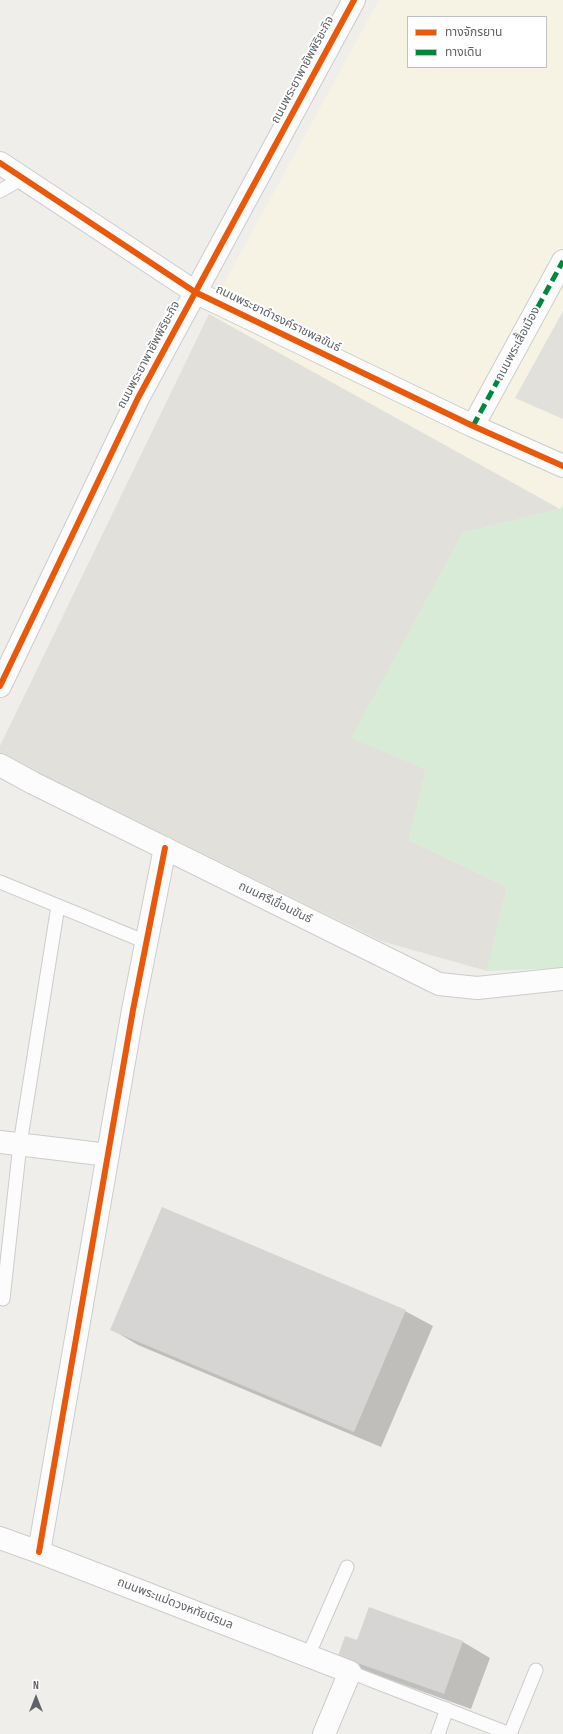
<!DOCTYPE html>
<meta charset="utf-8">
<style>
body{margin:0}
#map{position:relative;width:563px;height:1734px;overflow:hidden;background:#efeeea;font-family:"Sofia Sans Condensed","Noto Sans Thai",sans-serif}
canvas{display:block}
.legend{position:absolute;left:407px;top:16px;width:140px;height:52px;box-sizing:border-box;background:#fff;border:1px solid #bfc1c3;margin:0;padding:5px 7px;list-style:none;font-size:12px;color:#5f6368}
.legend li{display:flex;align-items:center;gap:8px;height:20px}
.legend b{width:20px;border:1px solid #bfc1c3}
.north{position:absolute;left:16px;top:1678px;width:40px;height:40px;-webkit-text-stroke:3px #fff;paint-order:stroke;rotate:0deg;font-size:11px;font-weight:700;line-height:16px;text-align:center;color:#5f6368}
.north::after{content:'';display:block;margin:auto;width:14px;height:18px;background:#5f6368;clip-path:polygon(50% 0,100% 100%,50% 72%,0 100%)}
</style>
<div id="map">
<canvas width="563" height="1734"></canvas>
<ul class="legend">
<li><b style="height:5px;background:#e8590c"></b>ทางจักรยาน</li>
<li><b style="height:5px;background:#00873e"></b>ทางเดิน</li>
</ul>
<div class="north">N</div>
</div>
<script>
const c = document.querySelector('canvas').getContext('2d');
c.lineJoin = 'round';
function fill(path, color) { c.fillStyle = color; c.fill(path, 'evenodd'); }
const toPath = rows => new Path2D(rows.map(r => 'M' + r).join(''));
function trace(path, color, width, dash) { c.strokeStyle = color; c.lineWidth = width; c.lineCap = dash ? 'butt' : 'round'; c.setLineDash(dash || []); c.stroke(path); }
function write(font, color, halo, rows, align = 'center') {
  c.font = font + ' "Sofia Sans Condensed","Noto Sans Thai",sans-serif'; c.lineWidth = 4; c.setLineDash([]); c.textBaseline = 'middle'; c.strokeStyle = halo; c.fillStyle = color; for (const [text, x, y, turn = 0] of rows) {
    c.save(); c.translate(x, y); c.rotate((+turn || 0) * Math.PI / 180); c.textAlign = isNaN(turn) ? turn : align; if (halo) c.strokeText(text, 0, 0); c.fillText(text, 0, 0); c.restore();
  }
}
fill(toPath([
 [379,0,563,0,563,311,516,398,563,419,563,505,560,509,209,314,227,278],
 [408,17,546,17,546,67,408,67]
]), '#f7f3e4');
fill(toPath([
 [563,311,563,419,515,398],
 [209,314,560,509,463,533,352,738,426,769,409,840,507,887,487,971,381,941,0,754,0,746]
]), '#e2e0da');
fill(toPath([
 [563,505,563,968,487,971,507,887,409,840,426,769,351,738,463,533,560,509]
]), '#d8ebd6');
fill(toPath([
 [405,1311,433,1326,381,1447,138,1345,111,1329],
 [369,1608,463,1642,490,1658,471,1709,366,1671,339,1655,357,1642]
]), '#0003');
fill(toPath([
 [162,1207,406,1310,354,1432,110,1330],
 [369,1607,463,1641,444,1694,338,1656,345,1636,357,1640]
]), '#d6d5d3');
const lane = toPath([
 [0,191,23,178],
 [0,882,146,942],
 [3,1299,20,1144,58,906],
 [308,1656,347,1567],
 [350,1672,510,1734,536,1670],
 [438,1734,447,1709]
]);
const street = toPath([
 [0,163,195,292,473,426,563,466],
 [473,426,563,261],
 [0,686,138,398,354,0],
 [0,765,33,783,439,984,477,988,563,979],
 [0,1142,108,1155],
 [0,1538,39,1552,350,1672,324,1734],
 [39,1552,133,1010,165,848]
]);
trace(lane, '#cbcccc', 15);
trace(street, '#cbcccc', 24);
trace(lane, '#fdfcfc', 13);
trace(street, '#fdfcfc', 22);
trace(toPath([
 [473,426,563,261]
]), '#00873e', 5, [10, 5]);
trace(toPath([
 [0,163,195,292,473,426,563,466],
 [0,686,138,398,354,0],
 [39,1552,133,1010,165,848]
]), '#e8590c', 6);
write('12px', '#5f6368', '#fff', [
 ["ถนนพระยาพายัพพิริยะกิจ",303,70,-62],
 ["ถนนพระยาดำรงค์ราชพลขันธ์",278,319,26],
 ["ถนนพระเสื้อเมือง",518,344,-62],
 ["ถนนพระยาพายัพพิริยะกิจ",149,355,-62],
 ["ถนนศรีเขื่อนขันธ์",275,903,26],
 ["ถนนพระแม่ดวงหทัยนิรมล",175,1604,21]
]);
</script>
